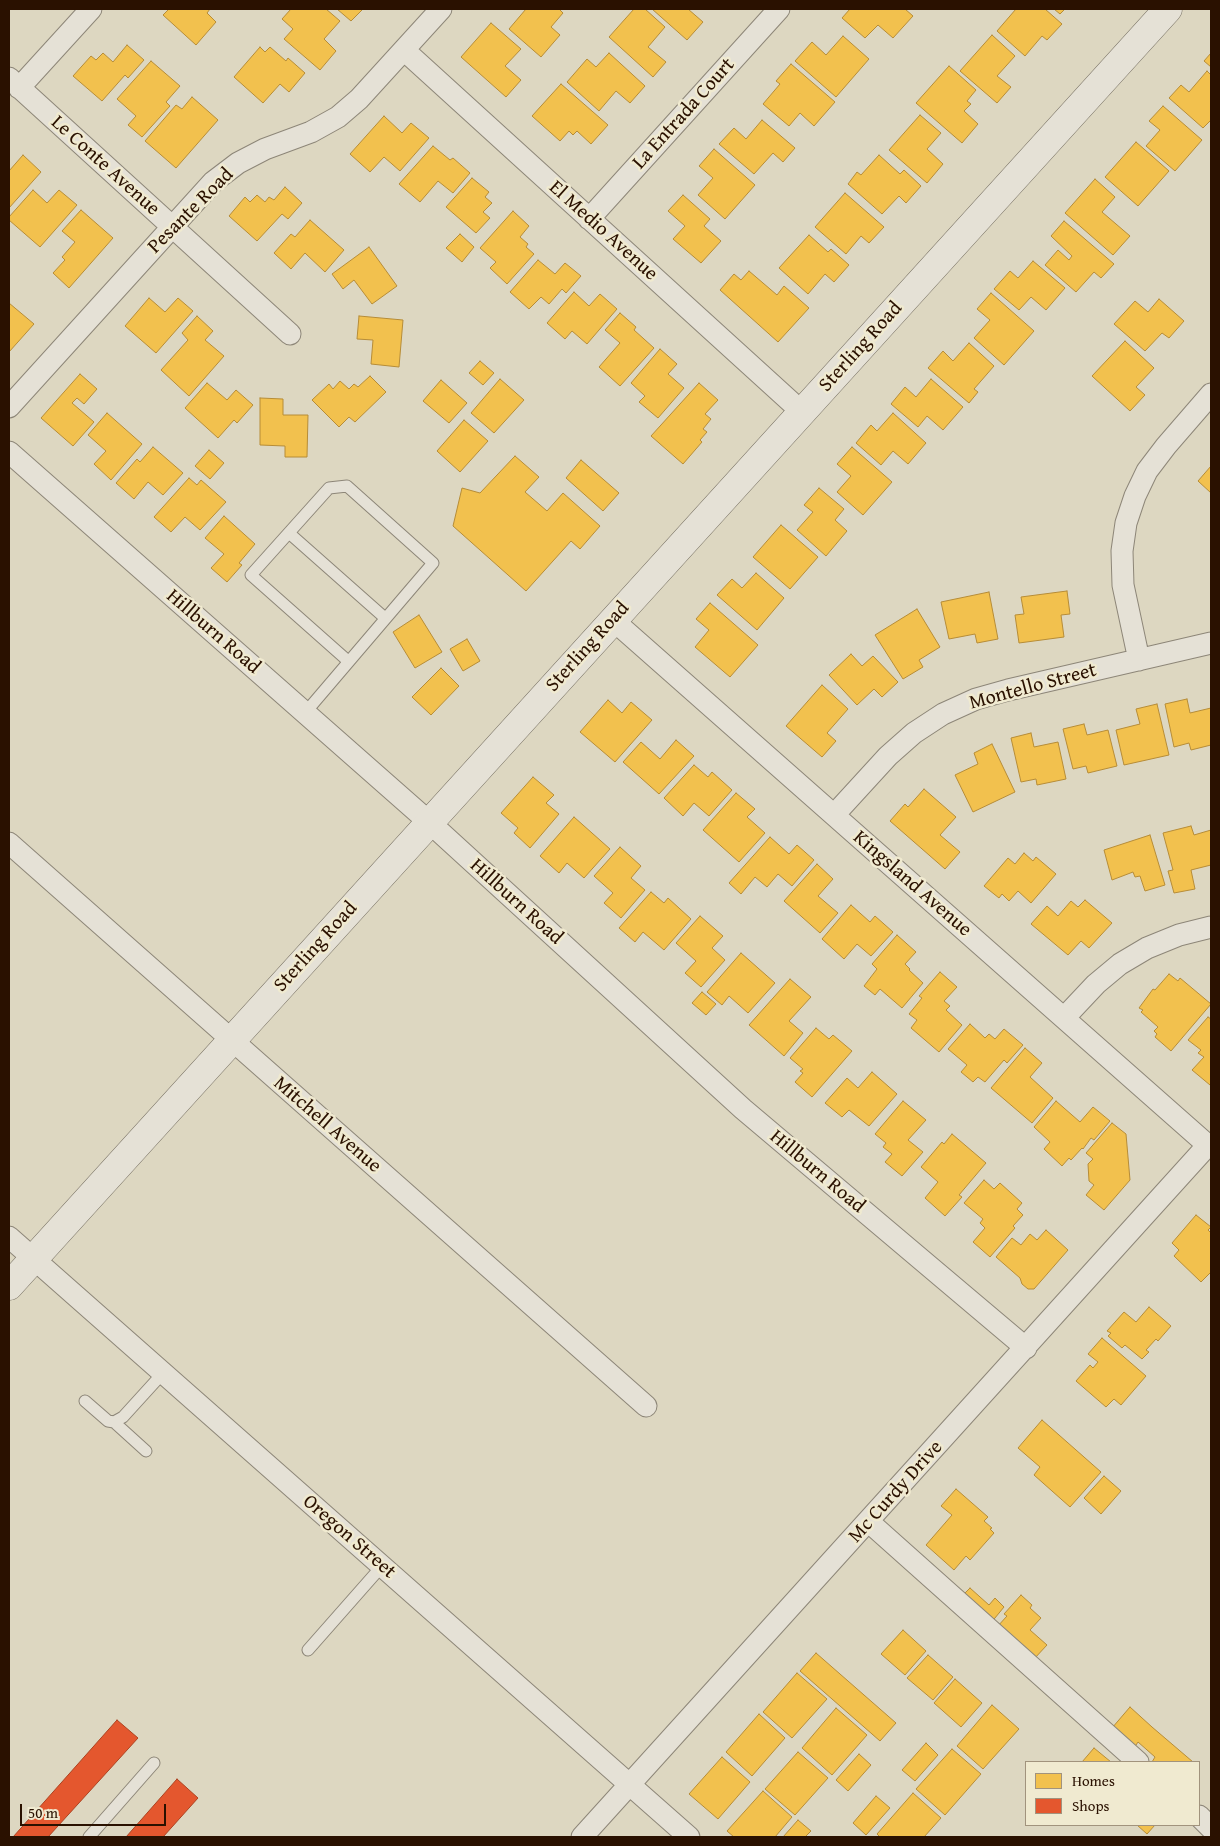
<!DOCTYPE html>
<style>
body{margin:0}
#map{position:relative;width:1220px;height:1846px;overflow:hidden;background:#ddd7c1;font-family:"Gentium Book Plus",serif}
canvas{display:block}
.frame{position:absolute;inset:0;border:10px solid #2a1100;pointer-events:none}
.legend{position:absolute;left:1025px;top:1761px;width:175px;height:65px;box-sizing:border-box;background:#f0ead0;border:1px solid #a1937d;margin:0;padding:6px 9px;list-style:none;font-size:15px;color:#2a1100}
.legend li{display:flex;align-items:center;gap:10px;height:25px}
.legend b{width:25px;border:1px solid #a1937d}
.scale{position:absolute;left:20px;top:1804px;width:146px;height:22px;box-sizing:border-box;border:2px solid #2a1100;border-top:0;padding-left:6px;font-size:15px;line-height:18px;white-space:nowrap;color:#2a1100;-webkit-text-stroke:4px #f0ead0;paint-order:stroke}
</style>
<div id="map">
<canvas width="1220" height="1846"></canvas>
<div class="frame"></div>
<ul class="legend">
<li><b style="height:14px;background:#f2c14e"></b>Homes</li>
<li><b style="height:14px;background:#e4572e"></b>Shops</li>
</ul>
<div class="scale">50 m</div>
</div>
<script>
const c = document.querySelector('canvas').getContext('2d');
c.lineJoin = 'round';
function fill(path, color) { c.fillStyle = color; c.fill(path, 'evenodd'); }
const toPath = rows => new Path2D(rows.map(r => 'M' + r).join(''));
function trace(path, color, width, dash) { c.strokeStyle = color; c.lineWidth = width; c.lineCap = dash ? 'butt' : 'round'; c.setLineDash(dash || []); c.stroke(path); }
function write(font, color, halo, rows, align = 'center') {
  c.font = font + ' "Gentium Book Plus",serif'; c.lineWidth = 5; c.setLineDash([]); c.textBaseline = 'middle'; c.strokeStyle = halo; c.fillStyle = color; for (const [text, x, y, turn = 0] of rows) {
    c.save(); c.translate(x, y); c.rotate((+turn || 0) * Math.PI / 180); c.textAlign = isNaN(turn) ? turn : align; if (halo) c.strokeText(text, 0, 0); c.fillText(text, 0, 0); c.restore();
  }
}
const homes = toPath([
 [169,9,210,9,207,13,216,22,196,45,163,15,169,9],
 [291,9,326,9,340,21,324,39,336,51,320,70,284,39,293,29,282,19,291,9],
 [337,9,363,9,351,21,337,9],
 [526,9,559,9,563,13,551,27,560,35,541,57,509,29,526,9],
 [634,9,645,9,665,27,648,47,666,62,653,77,609,37,634,9],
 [652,9,688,9,703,22,687,40,652,9],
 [850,9,905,9,913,16,893,38,878,25,865,38,842,18,850,9],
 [1016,9,1045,9,1062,24,1047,40,1042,36,1025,56,997,31,1016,9],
 [1054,9,1065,9,1060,14,1054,9],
 [491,23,521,49,505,66,521,80,506,97,461,57,491,23],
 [992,35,1015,56,997,76,1011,87,997,103,960,71,992,35],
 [843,36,869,59,836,97,795,61,812,42,826,55,843,36],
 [127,45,144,60,128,78,125,75,102,101,73,76,91,56,96,60,103,53,113,62,127,45],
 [260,47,265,52,270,47,286,61,288,58,305,73,289,92,280,84,263,103,234,77,260,47],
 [609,53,645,86,630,103,616,91,599,111,567,82,587,59,596,67,609,53],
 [1211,53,1211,67,1204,61,1211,53],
 [151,61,180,86,166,102,170,106,142,137,128,125,136,116,117,99,151,61],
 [791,64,835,102,814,126,800,113,789,126,763,104,780,84,776,81,791,64],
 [949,66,976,90,967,101,971,104,964,111,978,124,962,143,916,103,949,66],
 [1207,71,1211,75,1211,120,1203,128,1169,98,1181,85,1189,92,1207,71],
 [561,84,608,125,591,144,577,131,573,135,569,131,560,141,532,116,561,84],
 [192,97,218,120,176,168,145,141,176,105,182,109,192,97],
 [1163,106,1202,140,1175,171,1146,146,1160,130,1149,121,1163,106],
 [920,115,941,133,927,149,943,164,927,183,889,150,920,115],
 [384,116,402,133,411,123,429,138,400,171,384,157,370,172,350,154,384,116],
 [762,120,795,148,783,162,773,153,754,174,719,144,734,128,746,139,762,120],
 [1136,142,1169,171,1138,206,1105,177,1136,142],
 [433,146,450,160,453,158,470,173,453,193,438,181,420,202,399,184,433,146],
 [714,149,755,185,725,219,698,195,713,178,699,166,714,149],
 [23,155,41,172,9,208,9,171,23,155],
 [879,155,900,174,904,170,921,186,906,203,899,196,882,214,848,184,857,172,861,175,879,155],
 [472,178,489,192,485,197,492,203,483,212,490,218,476,233,446,207,472,178],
 [1095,179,1115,197,1102,212,1130,236,1113,255,1065,213,1095,179],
 [285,187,302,203,288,219,282,214,257,241,229,216,245,197,250,202,257,195,265,202,269,197,274,200,285,187],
 [33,190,47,203,59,190,77,205,40,247,9,220,9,217,33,190],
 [845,193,884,227,869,243,861,236,846,254,815,227,845,193],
 [683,195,710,219,704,226,721,241,701,263,673,239,685,226,668,211,683,195],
 [81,210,113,238,69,288,53,273,65,260,62,257,75,242,62,231,81,210],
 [513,211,529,226,520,237,528,244,526,247,534,254,507,284,490,268,496,262,480,248,513,211],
 [310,220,344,250,325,272,305,253,291,269,274,253,291,234,295,237,310,220],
 [1064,221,1114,264,1101,278,1094,272,1076,292,1045,265,1058,250,1069,260,1072,256,1051,236,1064,221],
 [460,234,474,247,462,262,446,248,460,234],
 [809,235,828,252,831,249,849,265,834,282,825,274,808,294,779,268,809,235],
 [369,247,397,286,372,304,354,280,343,289,332,274,369,247],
 [538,260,555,274,565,263,581,276,566,293,562,289,549,304,541,297,529,309,510,292,538,260],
 [1033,261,1065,288,1046,310,1031,297,1019,310,994,289,1010,271,1018,278,1033,261],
 [749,271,777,295,784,286,809,308,778,342,720,290,734,274,741,280,749,271],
 [574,292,589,306,600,294,617,309,587,344,572,331,565,339,547,323,574,292],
 [991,293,1034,331,1004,365,974,338,990,320,977,309,991,293],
 [149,298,165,312,178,298,193,311,156,353,125,326,149,298],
 [1159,299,1184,321,1169,338,1162,333,1145,351,1114,324,1135,301,1148,312,1159,299],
 [9,303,34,324,9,352,9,303],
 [620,313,636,327,634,330,654,348,620,386,599,367,620,343,605,330,620,313],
 [197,316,213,331,205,340,224,356,189,396,161,370,188,340,182,333,197,316],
 [359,316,403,320,399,367,371,364,373,340,357,339,359,316],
 [1125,341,1154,368,1136,387,1145,395,1130,411,1092,376,1125,341],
 [969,343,994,366,974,389,978,392,969,403,928,368,943,351,953,361,969,343],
 [660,349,677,364,668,374,684,388,658,418,639,402,645,396,631,383,660,349],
 [480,361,494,373,483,385,469,373,480,361],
 [80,374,97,389,84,404,77,398,72,403,94,422,73,446,41,418,80,374],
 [370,376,386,392,355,422,349,417,339,427,312,400,329,384,333,389,340,381,349,389,354,384,358,387,370,376],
 [500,379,524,400,494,433,471,413,500,379],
 [931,379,963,407,943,430,927,416,918,427,891,404,905,387,916,397,931,379],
 [441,380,467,403,449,423,423,401,441,380],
 [207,383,227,400,236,390,253,405,237,423,234,420,218,438,185,408,207,383],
 [699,383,718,400,705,414,711,419,703,429,707,432,700,440,702,442,683,464,651,436,699,383],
 [260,398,283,399,283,415,308,415,307,457,285,457,285,446,260,445,260,398],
 [107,413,142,444,111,480,94,464,106,451,88,435,107,413],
 [893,413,926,443,908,464,893,451,881,465,856,443,871,425,877,431,893,413],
 [464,420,488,441,460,472,437,451,464,420],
 [153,447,183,473,163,495,148,482,134,499,116,483,137,459,140,462,153,447],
 [852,447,892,482,863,515,837,492,851,476,837,464,852,447],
 [209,450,224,463,210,479,195,466,209,450],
 [515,456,539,477,525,492,547,511,563,493,600,526,580,549,571,541,526,591,453,526,462,488,480,493,515,456],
 [581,460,619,493,603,511,566,478,581,460],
 [1211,466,1211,493,1198,481,1211,466],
 [189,478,197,485,201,480,226,502,200,530,185,517,171,532,154,517,189,478],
 [819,488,844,509,835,520,847,531,826,556,797,530,813,512,804,505,819,488],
 [224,516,255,544,239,563,242,565,227,582,211,568,224,554,205,538,224,516],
 [781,525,818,557,790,589,753,557,781,525],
 [756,573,784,598,757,630,717,595,732,579,742,588,756,573],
 [1067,591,1070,614,1061,615,1064,637,1019,643,1015,615,1024,614,1021,597,1067,591],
 [989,592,998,639,977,643,975,634,949,639,941,602,989,592],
 [710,603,758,645,730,677,695,647,709,630,696,619,710,603],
 [917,609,940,647,919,660,923,667,903,679,875,635,917,609],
 [419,615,442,652,415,668,393,632,419,615],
 [467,639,480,661,463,671,450,649,467,639],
 [851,654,862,666,873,656,898,682,882,697,874,689,857,705,829,675,851,654],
 [441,668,459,686,431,715,412,697,441,668],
 [822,685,848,709,827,733,836,741,822,757,786,726,822,685],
 [1187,699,1190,713,1211,708,1211,745,1191,750,1189,743,1174,747,1165,704,1187,699],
 [608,700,622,713,631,702,652,720,615,762,580,732,608,700],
 [1157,704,1169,755,1124,765,1116,730,1140,724,1136,709,1157,704],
 [1084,724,1087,735,1108,730,1117,766,1088,773,1086,766,1073,769,1063,729,1084,724],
 [1031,733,1034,747,1058,742,1066,779,1037,785,1036,779,1021,782,1011,738,1031,733],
 [676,740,694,756,659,794,623,762,641,742,660,759,676,740],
 [992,744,1015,792,973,812,955,775,978,764,974,753,992,744],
 [694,765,708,777,712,772,732,790,709,816,694,803,683,816,664,798,694,765],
 [533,777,554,795,546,803,559,814,530,848,514,833,518,828,501,813,533,777],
 [924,789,956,817,940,835,960,852,945,869,890,821,905,804,908,807,924,789],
 [736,793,755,809,747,817,765,833,739,862,703,830,736,793],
 [574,817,610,849,584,878,567,863,559,873,540,856,574,817],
 [1191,826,1194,835,1211,830,1211,865,1191,870,1195,889,1174,893,1168,871,1173,870,1163,833,1191,826],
 [1150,835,1165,885,1145,891,1140,876,1135,877,1133,872,1112,880,1104,850,1150,835],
 [770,837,789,854,797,845,814,860,792,886,778,874,767,887,755,877,741,894,729,883,770,837],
 [620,847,641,866,631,878,645,890,621,918,604,903,613,893,594,876,620,847],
 [1024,853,1033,861,1036,857,1056,874,1031,903,1018,891,1009,901,1002,894,999,898,984,886,1008,858,1015,864,1024,853],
 [817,864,833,879,818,896,838,913,820,933,784,901,817,864],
 [651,892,664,903,668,898,691,919,664,950,643,932,635,942,619,928,651,892],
 [1085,900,1112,923,1089,948,1081,941,1068,955,1031,924,1047,906,1058,916,1071,901,1078,907,1085,900],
 [851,905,870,922,875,916,893,932,871,956,857,944,844,959,822,939,851,905],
 [700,916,723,936,712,948,725,960,701,987,685,973,696,961,676,943,700,916],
 [897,935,916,952,905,964,910,969,909,970,923,983,902,1008,880,989,875,995,864,986,877,969,872,964,897,935],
 [741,953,775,983,748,1013,729,996,722,1005,707,992,741,953],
 [940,972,957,987,944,1001,950,1006,946,1010,962,1025,939,1052,911,1028,917,1020,909,1014,922,998,919,996,940,972],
 [1169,974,1178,981,1180,978,1211,1004,1171,1051,1155,1037,1157,1034,1154,1031,1158,1027,1141,1012,1143,1010,1139,1008,1153,989,1155,990,1169,974],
 [790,979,811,997,789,1021,803,1033,784,1056,749,1025,790,979],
 [702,992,716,1004,706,1015,692,1003,702,992],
 [1208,1017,1211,1019,1211,1083,1210,1085,1192,1070,1204,1057,1198,1053,1201,1050,1188,1040,1208,1017],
 [970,1024,985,1038,989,1034,995,1039,1004,1029,1023,1045,1007,1063,1004,1060,985,1082,978,1077,973,1082,961,1072,967,1065,948,1049,970,1024],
 [816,1028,829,1039,833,1035,852,1051,812,1097,795,1082,803,1073,800,1071,803,1069,790,1058,816,1028],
 [1025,1048,1042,1063,1030,1077,1053,1098,1032,1123,991,1088,1025,1048],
 [872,1072,897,1094,869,1126,849,1110,842,1117,825,1103,847,1078,858,1088,872,1072],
 [903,1101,926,1120,908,1140,923,1152,902,1176,885,1162,892,1154,883,1147,886,1143,875,1134,903,1101],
 [1056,1101,1080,1122,1093,1107,1110,1121,1094,1140,1091,1138,1083,1149,1082,1148,1071,1160,1069,1158,1062,1166,1044,1149,1050,1142,1034,1127,1056,1101],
 [1112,1123,1126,1134,1130,1180,1104,1210,1086,1195,1094,1185,1089,1181,1088,1164,1093,1159,1086,1153,1112,1123],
 [952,1134,986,1163,959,1195,962,1197,945,1216,925,1198,938,1182,921,1167,942,1142,944,1144,952,1134],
 [984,1180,994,1189,1000,1183,1022,1203,1017,1209,1023,1215,1013,1226,1015,1228,990,1257,973,1242,985,1228,980,1223,983,1219,964,1203,984,1180],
 [1196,1215,1211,1227,1208,1230,1211,1233,1211,1272,1201,1282,1174,1256,1179,1250,1172,1243,1196,1215],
 [1046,1230,1068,1250,1034,1289,1028,1289,1022,1284,1020,1278,996,1257,1012,1238,1021,1245,1030,1234,1037,1240,1046,1230],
 [1149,1307,1171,1326,1158,1341,1156,1339,1146,1350,1149,1352,1142,1359,1125,1345,1122,1348,1108,1336,1111,1333,1107,1331,1124,1312,1136,1322,1149,1307],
 [1102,1338,1146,1376,1121,1405,1114,1399,1106,1407,1076,1381,1090,1365,1093,1368,1098,1362,1088,1354,1102,1338],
 [1042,1420,1101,1472,1070,1507,1034,1475,1040,1467,1018,1448,1042,1420],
 [1104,1476,1121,1491,1101,1514,1084,1498,1104,1476],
 [956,1489,988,1517,984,1521,992,1528,990,1529,994,1533,970,1560,966,1556,954,1570,926,1545,952,1515,941,1506,956,1489],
 [970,1588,989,1605,995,1598,1004,1607,990,1624,960,1598,970,1588],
 [1021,1595,1032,1605,1030,1608,1041,1618,1030,1630,1047,1645,1034,1659,997,1627,1007,1616,1004,1614,1021,1595],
 [903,1630,926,1651,905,1675,881,1654,903,1630],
 [816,1653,896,1723,880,1741,800,1671,816,1653],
 [928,1655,953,1677,933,1700,907,1678,928,1655],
 [797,1673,827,1699,792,1738,763,1712,797,1673],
 [955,1679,982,1703,961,1727,934,1703,955,1679],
 [992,1705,1019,1729,983,1769,957,1746,992,1705],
 [1130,1707,1152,1727,1193,1762,1152,1762,1155,1757,1138,1742,1134,1748,1112,1728,1130,1707],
 [836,1708,867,1735,832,1775,802,1748,836,1708],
 [759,1714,785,1738,752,1776,726,1752,759,1714],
 [926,1743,938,1755,915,1781,902,1770,926,1743],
 [1094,1748,1111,1762,1082,1762,1094,1748],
 [952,1749,981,1774,945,1815,916,1789,952,1749],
 [798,1752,828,1778,795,1815,765,1789,798,1752],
 [859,1754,871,1765,848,1791,836,1780,859,1754],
 [722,1757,750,1782,718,1819,689,1794,722,1757],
 [763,1791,792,1817,775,1837,734,1837,727,1831,763,1791],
 [913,1793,941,1818,924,1837,880,1837,877,1834,913,1793],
 [876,1796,890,1808,866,1835,853,1823,876,1796],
 [798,1820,811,1831,805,1837,783,1837,798,1820],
 [1137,1825,1155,1825,1147,1834,1137,1825]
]);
fill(homes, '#f2c14e');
trace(homes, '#b68c37', 1);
const shops = toPath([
 [117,1720,138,1738,48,1837,13,1837,117,1720],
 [177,1779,198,1798,163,1837,126,1837,177,1779]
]);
fill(shops, '#e4572e');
trace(shops, '#ac4220', 1);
const lane = toPath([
 [289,533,385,618],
 [305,713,433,563,347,486,329,488,251,575,348,661],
 [85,1401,108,1421,114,1422,123,1417,163,1373],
 [114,1422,146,1451],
 [308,1650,382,1566],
 [89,1837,154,1763]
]);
const street = toPath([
 [404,50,802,412],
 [9,78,290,334],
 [19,88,91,9],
 [589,219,779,9],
 [9,407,213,182,238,163,265,149,311,132,338,117,359,99,441,9],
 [9,452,429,822,743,1109,1026,1348],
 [613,620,1211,1148],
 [1139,660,1123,585,1122,551,1126,523,1135,496,1147,471,1166,446,1211,394],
 [834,815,888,756,914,733,943,714,976,699,1008,690,1211,643],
 [9,843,646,1406],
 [1064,1018,1096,984,1120,964,1147,948,1179,935,1211,927],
 [9,1237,689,1837],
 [869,1522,1138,1762],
 [1199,1816,1211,1828],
 [582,1837,1208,1145]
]);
const secondary = toPath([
 [9,1286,1168,9]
]);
trace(lane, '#8d8678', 13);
trace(street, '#8d8678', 23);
trace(secondary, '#736c5f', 29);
trace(lane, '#e5e1d6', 11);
trace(street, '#e5e1d6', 21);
trace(secondary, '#e5e1d6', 28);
write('20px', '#2a1100', '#f0ead0', [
 ["La Entrada Court",684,114,-48],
 ["Le Conte Avenue",105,166,42],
 ["Pesante Road",191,211,-45],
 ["El Medio Avenue",603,231,42],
 ["Sterling Road",861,347,-48],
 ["Hillburn Road",213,632,41],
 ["Sterling Road",588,647,-48],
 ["Montello Street",1033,687,-15],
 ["Kingsland Avenue",912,884,41],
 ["Hillburn Road",516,902,42],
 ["Sterling Road",316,947,-48],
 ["Mitchell Avenue",327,1125,41],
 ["Hillburn Road",817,1172,40],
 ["Mc Curdy Drive",896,1492,-48],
 ["Oregon Street",349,1537,41]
]);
</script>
